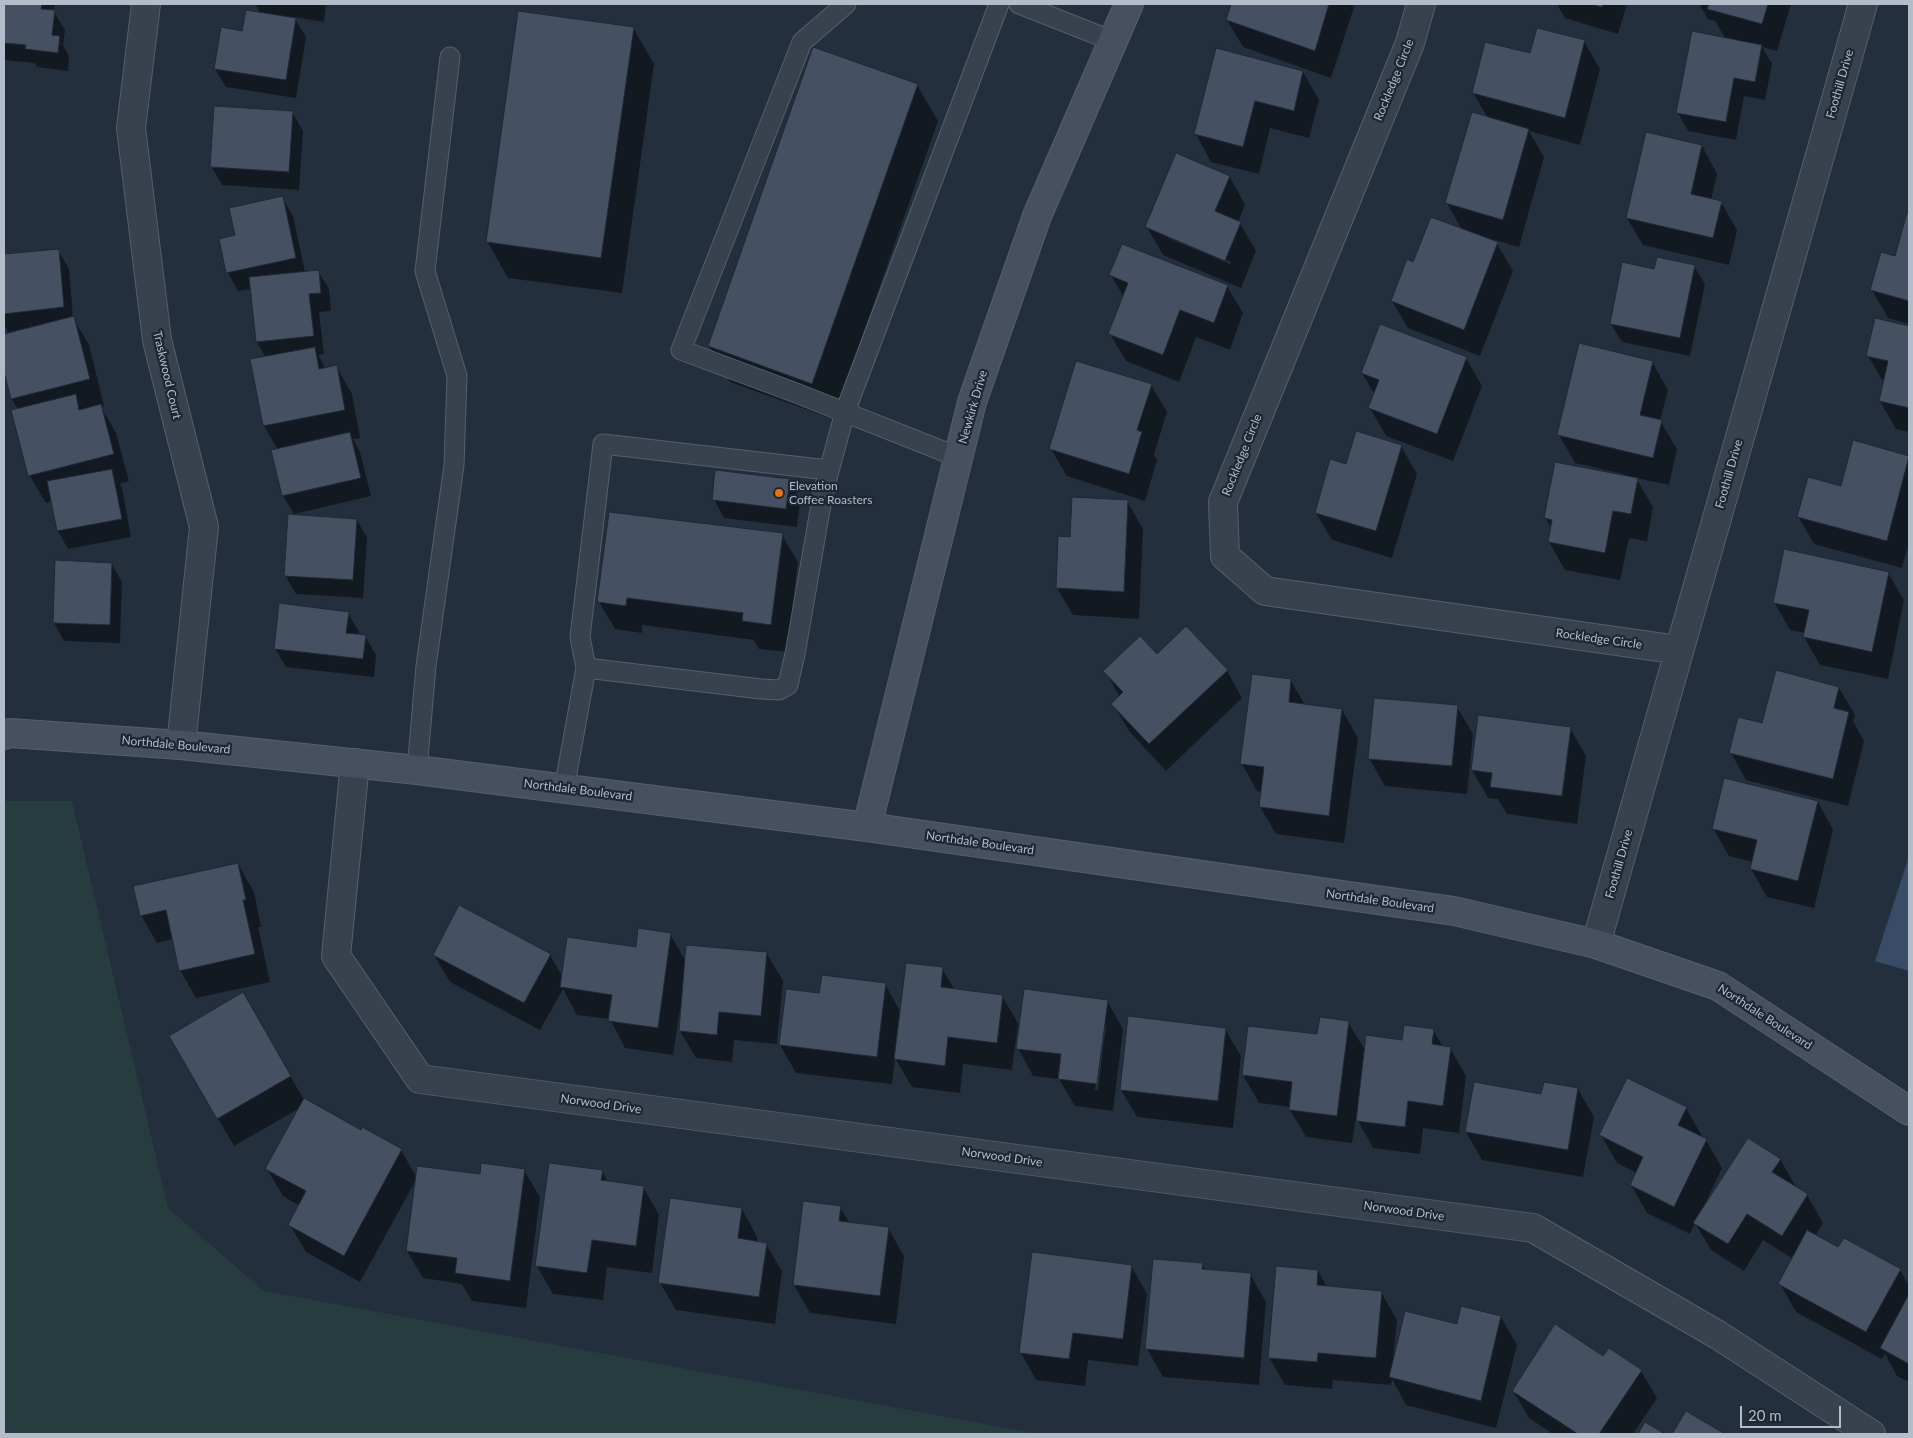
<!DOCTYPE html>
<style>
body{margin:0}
#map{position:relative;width:1913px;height:1438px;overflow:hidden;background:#242f3e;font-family:Lato,sans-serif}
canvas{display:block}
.frame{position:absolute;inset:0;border:5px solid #b4bcc9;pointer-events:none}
.scale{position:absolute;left:1740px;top:1406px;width:101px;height:22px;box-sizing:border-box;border:2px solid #b4bcc9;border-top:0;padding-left:6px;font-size:15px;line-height:18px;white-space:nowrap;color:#b4bcc9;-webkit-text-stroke:4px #1d2633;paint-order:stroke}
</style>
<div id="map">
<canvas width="1913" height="1438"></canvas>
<div class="frame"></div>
<div class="scale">20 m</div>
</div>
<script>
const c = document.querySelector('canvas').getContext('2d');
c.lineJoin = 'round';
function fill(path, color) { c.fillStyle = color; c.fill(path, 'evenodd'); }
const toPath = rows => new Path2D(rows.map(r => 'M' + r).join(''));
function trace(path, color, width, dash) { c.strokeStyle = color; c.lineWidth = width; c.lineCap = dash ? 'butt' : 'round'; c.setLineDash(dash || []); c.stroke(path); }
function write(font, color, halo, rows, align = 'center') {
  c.font = font + ' Lato,sans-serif'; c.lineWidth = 4.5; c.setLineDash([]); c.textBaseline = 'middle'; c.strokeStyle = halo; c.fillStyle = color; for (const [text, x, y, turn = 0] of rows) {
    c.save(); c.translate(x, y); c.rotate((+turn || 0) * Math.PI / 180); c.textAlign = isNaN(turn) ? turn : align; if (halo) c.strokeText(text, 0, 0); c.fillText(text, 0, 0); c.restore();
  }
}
fill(toPath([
 [4,801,72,801,168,1208,264,1291,1039,1434,4,1434]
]), '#263c3f');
fill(toPath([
 [1909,856,1909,971,1875,961]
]), '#394c67');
fill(toPath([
 [4,4,55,4,54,12,65,30,63,45,69,56,68,71,37,67,35,63,4,60],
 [255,4,326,4,324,22,294,17,306,37,296,98,226,87,215,69,243,33,261,14],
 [1233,4,1355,4,1331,78,1243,47,1227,20],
 [1557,4,1627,4,1618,34,1565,18],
 [1699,4,1791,4,1777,51,1762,47,1772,64,1765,100,1744,96,1736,140,1688,131,1678,113,1726,39,1715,21,1708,19],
 [633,28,654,64,622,293,508,278,487,241],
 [1584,41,1600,69,1580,145,1529,131,1544,157,1519,247,1495,240,1513,271,1480,356,1408,328,1392,301,1414,263,1462,230,1447,203,1488,118,1473,93,1531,55],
 [1303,72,1319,100,1309,138,1270,128,1259,174,1211,162,1196,134],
 [917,85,938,121,833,419,730,382,709,346],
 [292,112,303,131,299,190,222,185,211,166],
 [1702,146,1717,174,1711,200,1721,202,1737,230,1729,265,1643,245,1627,218],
 [1230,177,1245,205,1238,222,1240,223,1256,251,1241,288,1163,255,1147,227],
 [1168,235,1231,262,1230,264,1168,238],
 [282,198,293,216,305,272,318,271,329,289,331,311,319,312,324,354,318,355,326,369,336,366,352,394,360,438,353,439,360,452,371,496,294,514,283,496,273,451,278,450,264,426,251,360,266,358,257,342,251,289,238,291,228,273,220,240,237,236],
 [1909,208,1909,324,1888,318,1872,290,1896,257],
 [58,250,69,269,73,318,89,345,104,406,101,407,116,433,129,481,120,484,122,488,131,537,68,549,58,531,52,501,46,503,30,476,13,411,18,410,12,399,4,367,4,335,9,334,4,324,4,256],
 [1694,266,1705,284,1690,356,1622,342,1611,324,1655,270],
 [1111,275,1227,286,1243,313,1230,350,1196,337,1179,382,1126,361,1110,334,1124,298],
 [1876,320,1909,327,1909,432,1896,429,1880,401,1884,383,1868,356],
 [1466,358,1482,386,1453,461,1386,436,1370,408,1375,395,1362,373],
 [1652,362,1668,390,1660,421,1677,449,1669,485,1636,478,1653,507,1647,541,1629,538,1620,580,1565,570,1549,542,1552,529,1545,518,1622,477,1623,474,1575,463,1559,435],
 [1151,385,1167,412,1154,454,1157,460,1145,501,1067,476,1051,449],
 [1854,442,1909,457,1909,543,1902,568,1814,544,1798,516,1842,488],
 [1401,446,1417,474,1392,558,1332,540,1316,513,1347,465],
 [789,480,800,499,797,527,724,518,714,499],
 [1127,501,1143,529,1139,619,1073,615,1057,588,1071,538],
 [357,520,367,538,363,598,296,594,285,575],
 [782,535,798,562,787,652,759,649,754,640,642,625,642,633,615,629,599,602],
 [112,564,122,582,120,643,64,641,54,623],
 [1888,573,1904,600,1888,679,1820,665,1804,637,1805,633,1790,630,1774,602],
 [348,613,359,632,358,636,365,636,376,655,374,677,286,667,275,648],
 [1157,656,1227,671,1242,698,1166,771,1129,731,1113,704,1120,697,1105,671],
 [1291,681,1305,705,1342,710,1358,738,1344,843,1276,834,1260,807,1262,792,1257,791,1242,764],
 [1839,688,1855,715,1853,721,1864,741,1848,806,1746,780,1731,753,1763,724],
 [1457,707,1473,734,1467,794,1385,786,1369,758],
 [1570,728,1586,756,1577,824,1507,814,1498,799,1488,798,1472,770],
 [1818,802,1833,830,1814,908,1767,897,1751,869,1753,862,1729,856,1713,828],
 [238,864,254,892,261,927,258,927,270,982,196,998,180,970,173,939,157,943,141,915],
 [670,934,686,962,767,954,783,981,777,1044,734,1040,732,1062,696,1058,680,1031,682,1010,680,1009,673,1055,625,1048,610,1019,577,1015,563,989,540,1030,450,982,434,955,550,955,563,978],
 [942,969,955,990,1002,996,1018,1023,1012,1070,963,1064,960,1093,912,1087,895,1058,892,1084,796,1073,780,1045,820,994,885,984,901,1013],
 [243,994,304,1100,362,1132,401,1150,417,1178,360,1282,306,1252,290,1225,300,1206,283,1196,267,1169,300,1108,234,1146,170,1036],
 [1107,1001,1123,1029,1113,1111,1075,1106,1059,1079,1033,1076,1018,1048],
 [1103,1025,1106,1025,1098,1090,1095,1090],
 [1348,1022,1366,1052,1403,1041,1433,1030,1443,1047,1450,1048,1466,1076,1459,1133,1423,1128,1420,1154,1373,1148,1356,1117,1352,1143,1306,1137,1290,1110,1291,1107,1259,1103,1243,1075],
 [1225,1029,1241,1056,1233,1128,1137,1117,1121,1090],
 [1578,1089,1594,1117,1583,1177,1482,1160,1466,1132,1542,1095],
 [1686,1108,1702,1136,1701,1138,1706,1140,1722,1168,1704,1206,1705,1206,1780,1159,1796,1187,1807,1195,1823,1223,1815,1236,1839,1249,1900,1270,1909,1286,1909,1382,1897,1376,1885,1354,1882,1359,1796,1312,1780,1284,1793,1259,1763,1240,1744,1271,1711,1250,1695,1223,1690,1234,1647,1213,1631,1185,1637,1173,1617,1163,1601,1135],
 [524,1170,540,1197,526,1308,472,1301,462,1284,423,1278,407,1251,481,1176],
 [602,1171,608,1182,643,1187,659,1215,652,1273,607,1267,603,1300,553,1294,537,1266],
 [840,1207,850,1224,888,1228,904,1256,896,1324,810,1313,794,1285],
 [742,1209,757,1237,757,1242,766,1244,782,1271,775,1324,676,1310,660,1283],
 [1202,1265,1206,1270,1250,1274,1266,1302,1259,1385,1163,1377,1147,1349],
 [1131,1266,1147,1294,1138,1366,1088,1360,1085,1386,1036,1380,1021,1353],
 [1318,1271,1327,1287,1381,1292,1397,1320,1393,1358,1458,1325,1501,1317,1517,1345,1496,1428,1406,1405,1392,1379,1391,1385,1333,1380,1332,1389,1285,1385,1269,1357],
 [1641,1371,1657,1398,1633,1434,1553,1434,1529,1418,1513,1391]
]), '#0007');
const building = toPath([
 [4,4,42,4,41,9,55,10,52,35,60,36,58,53,25,49,26,45,4,43,4,4],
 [1231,4,1329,4,1315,51,1226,20,1231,4],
 [1590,4,1603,4,1602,7,1590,4],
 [1709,4,1768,4,1762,24,1707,9,1709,4],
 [246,10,296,18,286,80,214,69,221,27,242,31,246,10],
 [518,11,634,27,601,258,486,242,518,11],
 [1537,28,1585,40,1565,118,1472,93,1485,42,1530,53,1537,28],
 [1692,31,1762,45,1755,82,1734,78,1726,122,1676,113,1692,31],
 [813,47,918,84,812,384,708,346,813,47],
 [1216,48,1303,71,1294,111,1255,101,1243,147,1194,134,1216,48],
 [214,106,293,111,289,172,210,167,214,106],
 [1472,112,1529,129,1503,220,1445,203,1472,112],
 [1646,132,1702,145,1691,194,1722,201,1713,238,1626,218,1646,132],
 [1176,153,1230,176,1215,211,1241,222,1225,261,1145,227,1176,153],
 [283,196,296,258,226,273,219,239,235,235,229,208,283,196],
 [1909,206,1909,301,1870,290,1881,252,1895,256,1909,206],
 [1431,217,1498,242,1464,330,1391,301,1407,259,1413,262,1431,217],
 [1122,244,1228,285,1214,323,1180,310,1163,355,1108,334,1128,283,1109,275,1122,244],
 [59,249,64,307,4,314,4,254,59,249],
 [1657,257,1695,265,1680,338,1610,324,1622,262,1654,269,1657,257],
 [319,270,321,293,309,294,314,336,256,342,249,277,319,270],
 [74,316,90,379,11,399,4,372,4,334,74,316],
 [1875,318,1909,326,1909,408,1879,401,1888,361,1866,356,1875,318],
 [1380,324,1467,357,1437,434,1368,408,1379,380,1361,373,1380,324],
 [1579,343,1653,361,1640,415,1662,420,1653,458,1557,435,1579,343],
 [315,347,319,369,337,365,345,410,263,426,250,359,315,347],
 [1076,361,1152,384,1137,430,1142,432,1129,474,1049,449,1076,361],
 [76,394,79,410,101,404,114,454,28,476,11,410,76,394],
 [1356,431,1402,445,1376,531,1315,513,1330,459,1346,464,1356,431],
 [350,432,361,478,282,496,271,450,350,432],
 [1853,440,1909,456,1887,541,1797,517,1808,477,1841,486,1853,440],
 [1555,462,1638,478,1631,514,1613,511,1605,553,1548,542,1552,520,1544,518,1555,462],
 [112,469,122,519,57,531,47,481,112,469],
 [715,470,790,479,786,509,712,500,715,470],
 [1072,497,1128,500,1124,592,1056,588,1058,536,1070,537,1072,497],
 [609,512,783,533,771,625,742,621,743,613,627,598,626,606,597,602,609,512],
 [288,514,357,519,353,580,284,576,288,514],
 [1784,549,1889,572,1872,652,1803,637,1809,610,1773,603,1784,549],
 [55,560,112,563,110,625,53,623,55,560],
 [279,603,349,612,346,633,366,635,363,659,274,649,279,603],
 [1186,626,1228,670,1149,744,1111,704,1123,692,1103,671,1140,636,1157,654,1186,626],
 [1776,670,1839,687,1834,708,1849,712,1833,779,1729,753,1738,717,1762,723,1776,670],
 [1252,674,1291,679,1289,702,1342,709,1329,816,1259,807,1264,767,1240,764,1252,674],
 [1374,698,1458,705,1452,766,1368,759,1374,698],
 [1478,715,1571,727,1562,796,1490,787,1492,773,1471,770,1478,715],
 [1724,778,1818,801,1798,881,1750,869,1757,840,1712,829,1724,778],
 [238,863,246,900,243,900,255,954,179,971,166,910,140,916,133,886,238,863],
 [459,905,551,954,524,1003,433,955,459,905],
 [638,928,671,933,658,1028,608,1021,612,995,560,987,567,937,636,947,638,928],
 [686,945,767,952,761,1016,719,1012,717,1035,679,1031,686,945],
 [906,963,943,967,941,987,1003,995,997,1043,948,1037,945,1066,894,1059,906,963],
 [822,975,886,983,877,1057,779,1045,786,989,819,993,822,975],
 [1024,989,1108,1000,1097,1084,1058,1079,1061,1054,1016,1049,1024,989],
 [243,992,291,1076,217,1119,169,1036,243,992],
 [1128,1016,1226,1028,1218,1101,1120,1090,1128,1016],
 [1320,1017,1349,1021,1337,1116,1289,1110,1292,1082,1242,1075,1248,1026,1317,1034,1320,1017],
 [1404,1025,1434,1029,1432,1044,1451,1047,1443,1106,1408,1101,1405,1127,1356,1121,1366,1035,1402,1040,1404,1025],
 [1627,1078,1687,1107,1678,1125,1707,1139,1674,1207,1630,1185,1643,1157,1599,1135,1627,1078],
 [1474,1082,1541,1094,1544,1082,1578,1088,1568,1150,1465,1132,1474,1082],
 [304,1098,361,1130,362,1127,402,1149,344,1256,288,1225,306,1191,265,1169,304,1098],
 [1748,1138,1781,1159,1772,1172,1808,1194,1782,1236,1747,1214,1728,1244,1693,1223,1748,1138],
 [481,1163,525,1169,510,1281,455,1273,457,1258,406,1251,417,1166,480,1174,481,1163],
 [549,1163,603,1170,601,1180,644,1186,636,1246,592,1240,587,1273,535,1266,549,1163],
 [670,1198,742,1208,738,1238,767,1243,759,1297,658,1283,670,1198],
 [803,1201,841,1206,839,1221,889,1227,880,1296,793,1285,803,1201],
 [1807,1230,1838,1247,1844,1238,1901,1269,1866,1332,1778,1284,1807,1230],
 [1032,1252,1132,1265,1123,1339,1073,1333,1069,1359,1019,1353,1032,1252],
 [1153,1259,1203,1263,1202,1269,1251,1273,1244,1358,1145,1349,1153,1259],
 [1276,1266,1318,1270,1317,1285,1382,1291,1376,1358,1318,1353,1317,1362,1268,1358,1276,1266],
 [1909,1294,1909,1364,1880,1348,1909,1294],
 [1461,1306,1501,1316,1481,1401,1389,1377,1405,1311,1457,1324,1461,1306],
 [1555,1324,1603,1356,1609,1348,1642,1370,1599,1434,1578,1434,1512,1391,1555,1324],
 [1686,1411,1725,1434,1672,1434,1686,1411],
 [1645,1422,1665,1434,1638,1434,1645,1422]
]);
fill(building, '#455162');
trace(building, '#1f2835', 1);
const lane = toPath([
 [846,4,802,42,681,350,796,393,958,457],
 [1019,4,1113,41],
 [586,668,580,637,603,444,828,470],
 [417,770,426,666,454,465,457,376,425,271,450,57],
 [564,789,586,668,761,689,779,690,788,685,795,654,823,493,845,412,999,4]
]);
const street = toPath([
 [146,4,131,128,157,340,204,527,181,745],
 [1421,4,1410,43,1223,502,1225,556,1265,591,1679,650],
 [355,763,336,956,420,1079,1533,1228,1718,1335,1871,1434],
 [1596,944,1863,4]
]);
const secondary = toPath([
 [4,735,10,733,181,745,417,770,867,827,1454,911,1596,944,1718,986,1909,1111],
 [867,827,972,402,1037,216,1129,4]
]);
trace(lane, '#565f6c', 21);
trace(street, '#565f6c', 30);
trace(secondary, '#565f6c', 30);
trace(lane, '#38414e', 19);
trace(street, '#38414e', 28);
trace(secondary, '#465061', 28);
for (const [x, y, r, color] of [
 [779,493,5,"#e8710a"]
]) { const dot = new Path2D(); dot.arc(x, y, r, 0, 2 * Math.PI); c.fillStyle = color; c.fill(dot); trace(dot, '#1d2633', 2); }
write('12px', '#b4bcc9', '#1d2633', [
 ["Rockledge Circle",1394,80,-68],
 ["Foothill Drive",1840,84,-74],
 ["Traskwood Court",167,375,77],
 ["Newkirk Drive",973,407,-74],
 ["Rockledge Circle",1242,455,-68],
 ["Foothill Drive",1729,474,-74],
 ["Rockledge Circle",1599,639,8],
 ["Northdale Boulevard",176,745,5],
 ["Northdale Boulevard",578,790,7],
 ["Northdale Boulevard",980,843,8],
 ["Foothill Drive",1619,864,-74],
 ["Northdale Boulevard",1380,901,8],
 ["Northdale Boulevard",1765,1017,33],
 ["Norwood Drive",601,1104,8],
 ["Norwood Drive",1002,1157,8],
 ["Norwood Drive",1404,1211,8]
]);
write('12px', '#b4bcc9', '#1d2633', [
 ["Elevation",789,486],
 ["Coffee Roasters",789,500]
], 'left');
</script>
